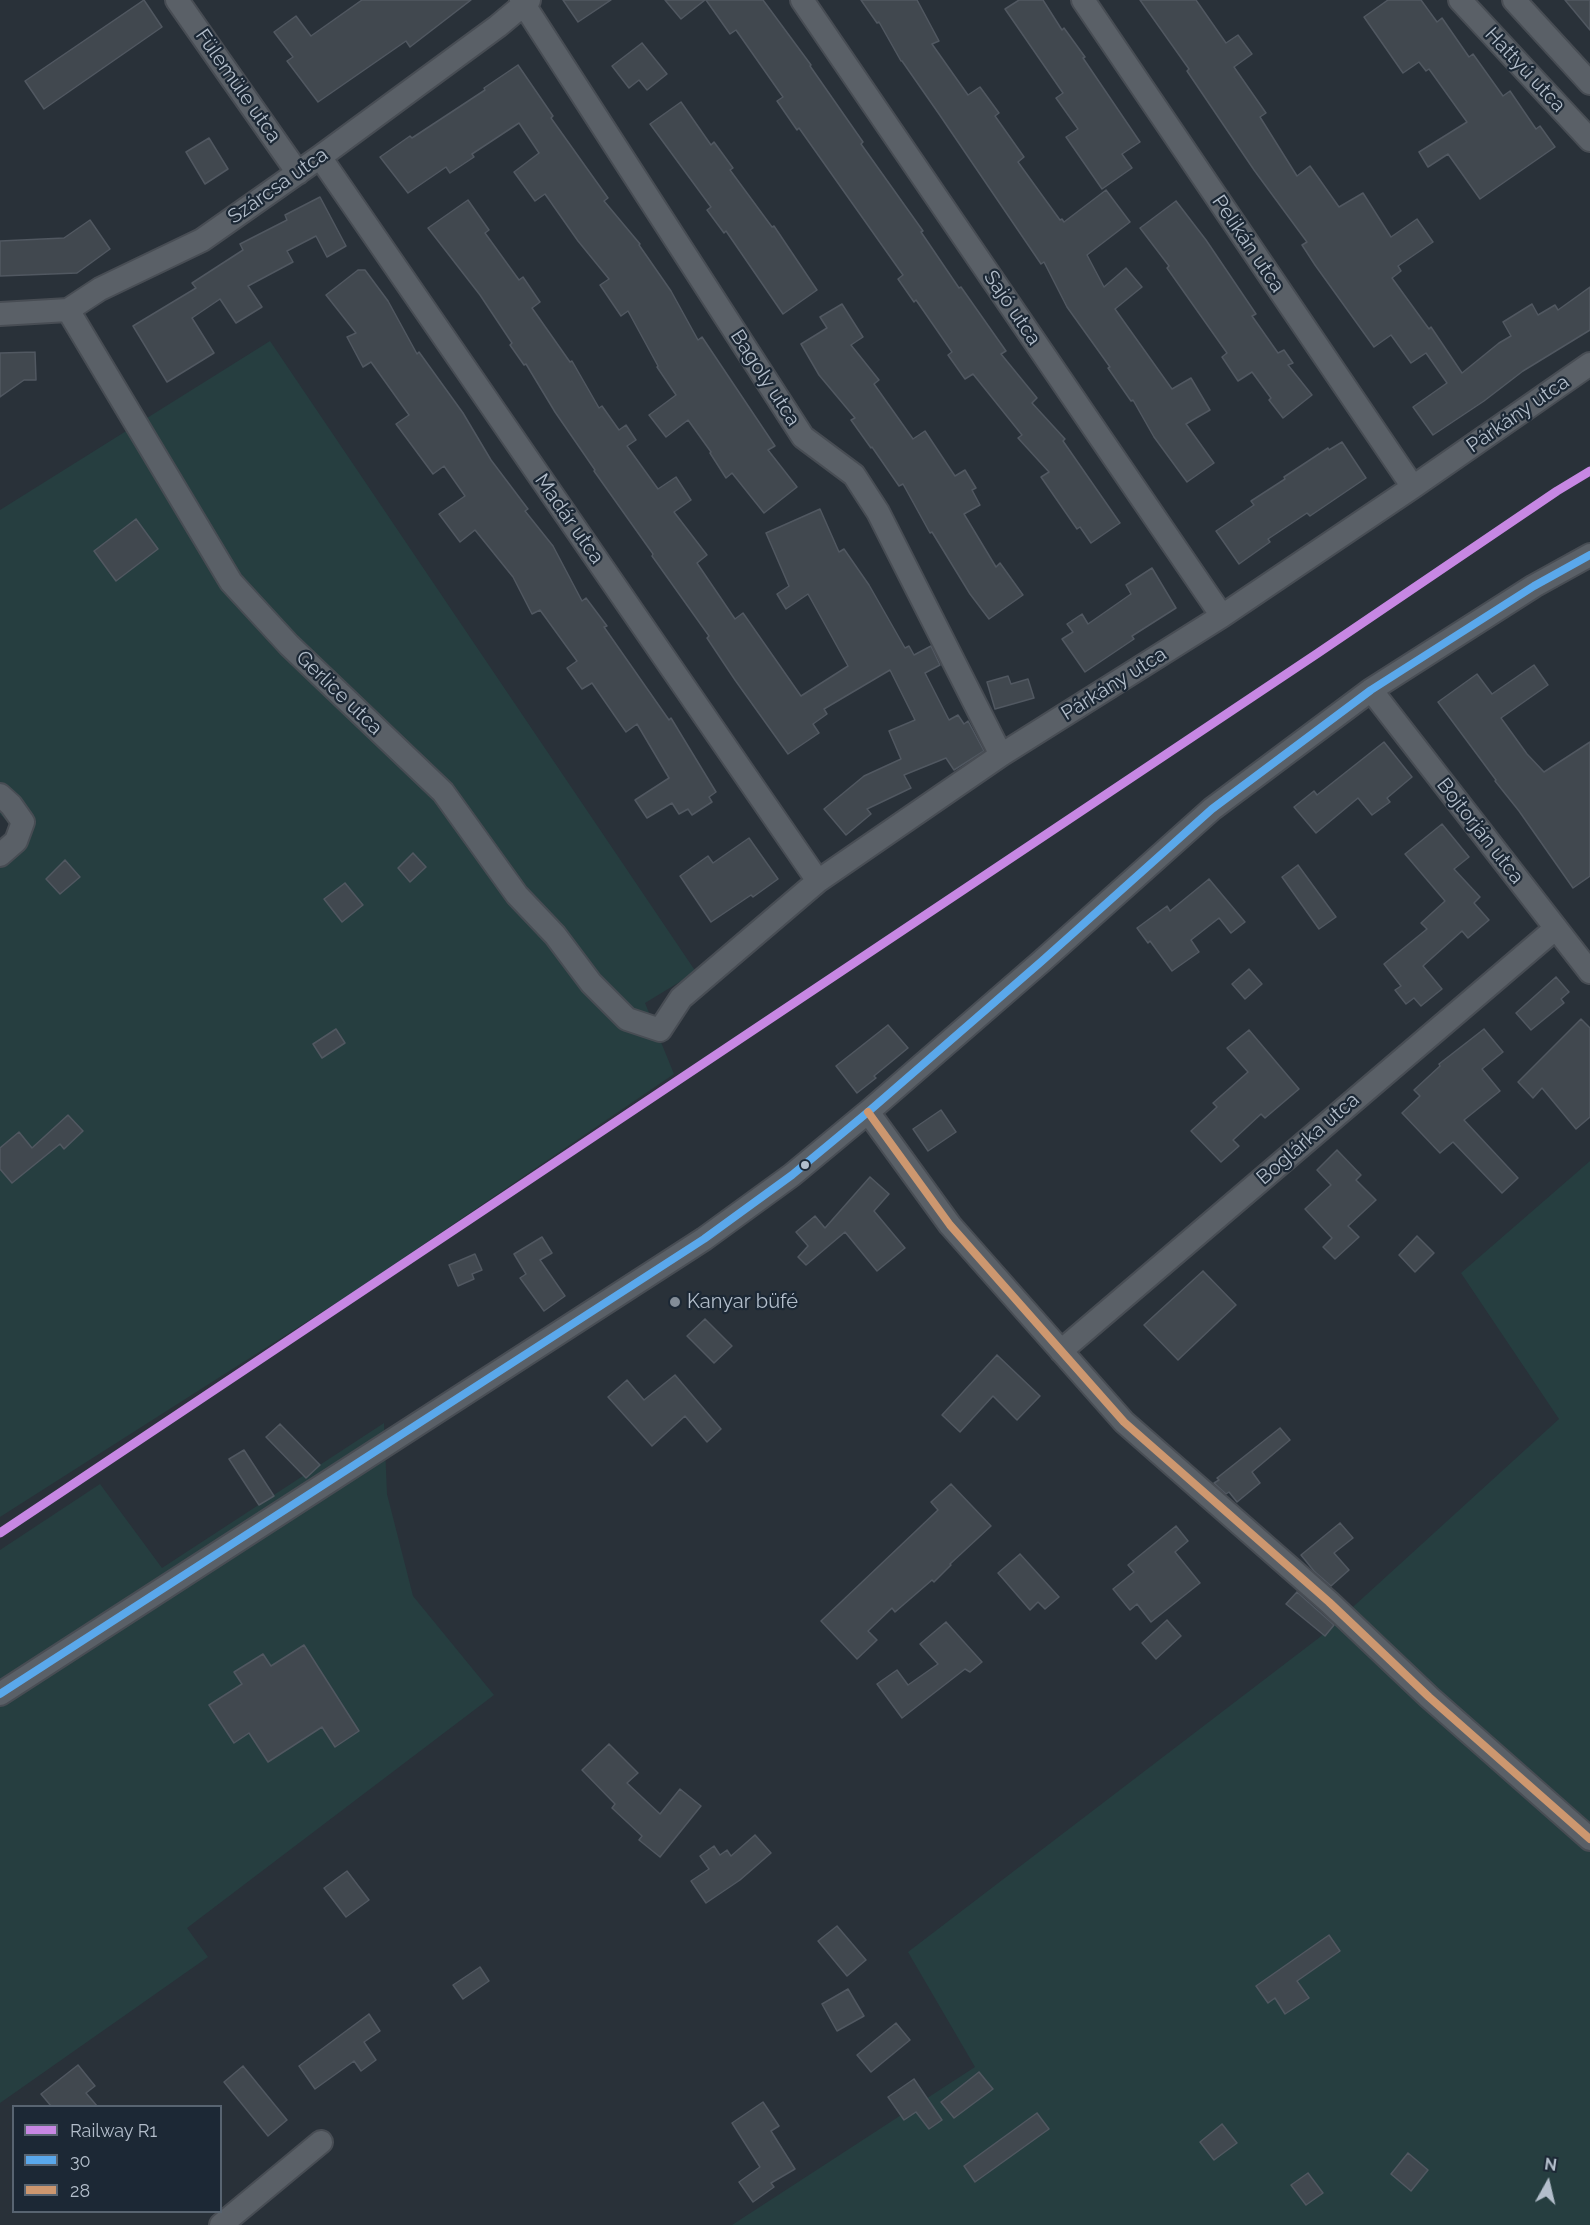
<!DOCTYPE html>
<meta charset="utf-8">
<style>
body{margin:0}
#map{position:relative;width:1590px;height:2225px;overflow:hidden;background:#293139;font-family:Raleway,sans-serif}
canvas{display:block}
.legend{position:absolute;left:12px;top:2105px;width:210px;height:108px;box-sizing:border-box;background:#1c2835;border:2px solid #586471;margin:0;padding:8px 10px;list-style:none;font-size:18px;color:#b3becb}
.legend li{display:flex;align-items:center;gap:12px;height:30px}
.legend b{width:30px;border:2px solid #586471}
.north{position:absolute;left:1518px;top:2153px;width:60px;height:60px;-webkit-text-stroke:4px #1c2835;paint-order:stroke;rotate:8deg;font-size:16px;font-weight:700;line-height:24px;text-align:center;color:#b3becb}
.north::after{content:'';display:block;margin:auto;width:21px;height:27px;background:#b3becb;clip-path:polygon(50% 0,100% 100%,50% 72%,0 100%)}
</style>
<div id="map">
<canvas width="1590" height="2225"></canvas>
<ul class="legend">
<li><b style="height:8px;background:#c787e3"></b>Railway R1</li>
<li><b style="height:8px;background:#5aa8eb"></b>30</li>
<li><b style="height:8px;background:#cd976f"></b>28</li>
</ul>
<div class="north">N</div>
</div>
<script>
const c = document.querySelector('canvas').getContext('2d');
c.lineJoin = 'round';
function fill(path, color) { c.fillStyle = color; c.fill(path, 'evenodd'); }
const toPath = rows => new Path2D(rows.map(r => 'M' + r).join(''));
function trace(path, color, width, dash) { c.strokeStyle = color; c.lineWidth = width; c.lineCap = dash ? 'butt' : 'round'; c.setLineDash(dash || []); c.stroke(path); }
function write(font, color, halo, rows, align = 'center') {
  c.font = font + ' Raleway,sans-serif'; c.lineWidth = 4.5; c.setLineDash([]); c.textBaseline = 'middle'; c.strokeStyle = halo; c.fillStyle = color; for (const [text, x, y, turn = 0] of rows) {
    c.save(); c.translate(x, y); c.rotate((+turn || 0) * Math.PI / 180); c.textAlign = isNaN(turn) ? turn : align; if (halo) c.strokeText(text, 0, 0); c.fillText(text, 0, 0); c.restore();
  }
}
fill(toPath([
 [270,341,696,972,645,1003,674,1074,355,1291,0,1517,0,860,23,839,0,814,0,510],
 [1590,1161,1590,2225,732,2225,975,2067,908,1952,1320,1637,1559,1419,1461,1273],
 [384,1423,387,1494,413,1596,494,1695,187,1928,208,1957,0,2103,0,1550,100,1484,162,1568]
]), '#263e40');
const building = toPath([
 [144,0,162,27,44,109,25,81,144,0],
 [362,0,471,0,410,47,406,41,318,102,287,61,293,57,274,32,296,16,311,36,362,0],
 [563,0,611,0,578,22,563,0],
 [665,0,705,0,681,19,665,0],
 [706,0,763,0,811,65,810,66,863,142,861,144,923,231,921,232,959,288,961,287,1006,351,1001,354,1037,398,1032,403,1065,439,1063,441,1120,523,1091,543,1080,527,1077,529,1041,477,1049,472,1018,438,1022,435,973,374,965,379,948,355,952,352,916,300,914,302,898,279,903,275,799,128,797,130,777,101,783,97,736,30,730,34,706,0],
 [861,0,917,0,939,41,932,44,968,95,980,87,999,113,995,116,1024,157,1018,162,1060,220,1062,219,1064,222,1106,190,1130,222,1087,255,1104,287,1126,268,1142,287,1115,309,1172,389,1191,378,1210,410,1186,424,1214,463,1187,482,1154,437,1133,400,1131,401,1108,368,1110,367,1067,307,1044,262,1041,264,939,114,902,61,901,61,879,22,877,23,861,0],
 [1019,0,1043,0,1062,30,1064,28,1085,57,1083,58,1140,142,1122,154,1132,168,1102,189,1066,137,1078,129,1056,98,1063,93,1005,9,1019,0],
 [1140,0,1196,0,1226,43,1238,35,1252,54,1234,67,1266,113,1260,117,1297,176,1310,166,1339,207,1363,193,1391,237,1417,219,1433,242,1398,266,1401,271,1392,278,1429,329,1431,327,1462,373,1499,343,1511,336,1503,322,1532,304,1538,315,1555,305,1558,310,1590,287,1590,330,1523,371,1484,401,1433,435,1413,407,1447,383,1426,353,1411,363,1391,335,1374,347,1315,265,1302,245,1307,242,1254,170,1187,71,1189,69,1140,0],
 [1388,0,1421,0,1437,22,1442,18,1469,57,1473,54,1503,96,1510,91,1536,129,1540,126,1555,147,1480,199,1448,154,1428,167,1419,152,1467,122,1429,69,1426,71,1419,62,1403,73,1364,17,1388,0],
 [1565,0,1590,0,1590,30,1565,0],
 [642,43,667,74,647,90,639,80,629,88,612,66,642,43],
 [518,65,553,116,551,118,608,198,604,201,640,244,639,245,671,291,698,340,702,337,775,446,768,450,797,487,764,513,732,473,726,478,710,453,711,452,688,420,666,437,649,415,676,395,657,367,658,366,628,311,621,316,600,285,609,279,578,241,545,194,535,201,514,172,539,153,519,123,472,154,474,157,450,173,446,167,408,193,380,157,410,136,412,138,485,90,484,88,518,65],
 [681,102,711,145,714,142,733,168,730,170,772,227,774,226,817,290,783,314,726,231,724,233,707,210,711,207,650,124,681,102],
 [209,138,228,169,205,184,186,152,209,138],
 [320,197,346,246,327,257,316,236,287,251,293,262,248,286,262,307,236,323,220,299,192,318,214,353,167,382,133,326,196,288,192,283,243,250,240,244,287,220,285,215,320,197],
 [468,200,489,230,485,233,519,280,523,277,540,302,532,308,570,362,572,361,599,408,602,406,619,430,626,425,636,440,627,446,658,489,676,477,691,500,674,512,707,555,697,563,735,619,743,613,801,696,848,666,808,594,786,609,777,594,789,586,766,533,820,509,839,552,844,549,869,585,905,648,909,646,914,655,931,646,940,665,925,673,949,720,958,715,964,724,968,721,984,751,954,770,946,758,904,775,911,788,867,809,871,814,846,835,824,809,864,776,901,759,889,731,915,720,890,670,824,709,827,714,813,724,819,733,788,754,735,680,707,638,709,636,652,556,653,554,594,471,595,470,555,412,526,364,524,365,510,345,512,343,480,295,428,228,468,200],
 [1176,201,1206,240,1256,314,1252,316,1278,353,1284,350,1293,363,1288,365,1312,395,1283,418,1269,400,1271,398,1252,372,1238,381,1222,357,1227,353,1167,268,1169,266,1140,228,1176,201],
 [90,220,110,249,77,273,0,276,0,241,64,238,90,220],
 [358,270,365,270,388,301,417,354,419,352,463,413,491,460,528,509,525,511,553,546,582,601,586,598,607,626,604,627,669,720,671,718,716,792,709,797,712,802,692,815,688,809,679,814,672,803,647,818,635,800,669,778,637,724,626,732,592,683,582,689,567,668,577,661,540,610,532,614,513,577,475,530,460,542,439,514,465,496,444,466,433,474,396,424,409,415,371,362,363,367,347,337,356,333,326,295,358,270],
 [842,304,863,337,851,345,879,380,874,384,913,439,925,431,955,476,965,470,976,488,972,490,980,505,964,514,996,567,1000,563,1023,595,989,619,970,594,932,532,930,533,903,484,899,486,872,447,871,448,851,420,855,418,819,375,801,344,827,328,820,317,842,304],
 [35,352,36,380,24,380,0,397,0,353,35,352],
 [1342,442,1366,478,1310,516,1307,513,1268,539,1270,542,1239,564,1216,531,1254,505,1251,501,1285,479,1284,477,1328,448,1329,450,1342,442],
 [136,519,158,549,116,581,94,551,136,519],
 [1152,568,1176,608,1132,636,1134,639,1085,672,1062,639,1073,632,1067,624,1082,614,1088,624,1131,594,1126,585,1152,568],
 [1534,665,1548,685,1501,718,1527,754,1544,772,1590,742,1590,876,1573,888,1519,811,1495,781,1496,780,1438,702,1477,674,1492,694,1534,665],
 [1008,676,1011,684,1028,679,1034,698,995,709,987,682,1008,676],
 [1384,742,1412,777,1387,798,1390,802,1372,815,1358,798,1316,833,1294,807,1314,791,1317,795,1384,742],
 [1442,824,1469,857,1454,869,1480,897,1474,903,1489,920,1468,938,1462,931,1423,966,1442,989,1421,1006,1414,998,1406,1004,1395,990,1401,986,1384,964,1427,929,1421,923,1445,901,1405,854,1442,824],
 [749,838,778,879,753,897,751,895,711,922,680,876,708,856,713,863,749,838],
 [413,853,426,867,410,882,398,868,413,853],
 [65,860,80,877,60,894,46,879,65,860],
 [1298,865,1336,917,1319,929,1282,877,1298,865],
 [1209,879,1245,922,1231,933,1219,918,1191,940,1199,952,1172,971,1150,941,1148,943,1137,928,1167,906,1170,911,1209,879],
 [345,883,363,905,342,922,324,899,345,883],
 [1249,969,1262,984,1245,999,1232,984,1249,969],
 [1556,977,1569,992,1561,999,1564,1003,1531,1030,1516,1013,1556,977],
 [1581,1019,1590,1028,1590,1117,1576,1129,1542,1088,1533,1098,1518,1082,1581,1019],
 [888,1025,908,1048,874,1076,876,1078,857,1093,836,1066,888,1025],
 [336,1029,345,1043,322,1058,313,1044,336,1029],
 [1484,1029,1503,1052,1482,1069,1500,1091,1464,1120,1518,1178,1502,1193,1453,1142,1440,1153,1402,1113,1420,1096,1414,1090,1440,1066,1439,1064,1484,1029],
 [1249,1030,1299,1089,1265,1118,1261,1114,1233,1140,1239,1146,1221,1162,1191,1131,1217,1107,1213,1103,1248,1072,1227,1048,1249,1030],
 [941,1110,956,1132,928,1151,913,1129,941,1110],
 [68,1115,83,1131,64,1149,60,1144,12,1183,0,1169,0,1148,19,1132,32,1148,68,1115],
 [1337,1150,1361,1175,1356,1180,1376,1200,1348,1226,1359,1237,1335,1259,1323,1247,1332,1238,1305,1209,1331,1185,1317,1170,1337,1150],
 [870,1177,889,1194,874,1211,905,1248,877,1271,845,1232,806,1265,798,1257,808,1246,796,1232,815,1216,825,1228,870,1177],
 [1417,1236,1434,1253,1415,1272,1399,1255,1417,1236],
 [542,1237,552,1253,540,1260,565,1296,544,1311,520,1278,526,1274,514,1254,542,1237],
 [475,1254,482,1270,472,1274,474,1279,458,1286,449,1265,475,1254],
 [1203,1271,1236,1305,1178,1360,1144,1325,1203,1271],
 [705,1319,732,1346,714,1363,687,1336,705,1319],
 [997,1355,1040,1396,1017,1420,993,1396,960,1432,942,1415,997,1355],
 [675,1375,721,1429,707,1442,685,1416,652,1446,608,1397,627,1380,644,1400,675,1375],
 [280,1424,320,1465,306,1478,266,1437,280,1424],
 [1280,1428,1290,1440,1252,1472,1260,1483,1237,1502,1229,1492,1226,1494,1214,1483,1219,1480,1217,1478,1280,1428],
 [244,1450,274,1496,259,1505,229,1459,244,1450],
 [951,1484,991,1526,950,1564,951,1565,934,1582,932,1580,895,1612,892,1608,868,1631,877,1640,857,1659,821,1621,938,1510,931,1502,951,1484],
 [1340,1523,1353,1538,1334,1553,1349,1570,1331,1586,1314,1571,1301,1555,1340,1523],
 [1176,1526,1188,1541,1175,1552,1200,1583,1151,1622,1137,1604,1130,1610,1113,1589,1134,1572,1128,1565,1176,1526],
 [1020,1554,1059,1597,1045,1609,1038,1602,1030,1610,998,1573,1020,1554],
 [1297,1592,1334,1625,1325,1636,1286,1604,1297,1592],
 [1167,1620,1181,1636,1156,1659,1142,1643,1167,1620],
 [946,1622,982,1662,970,1672,965,1669,902,1718,877,1684,897,1670,908,1685,938,1664,920,1644,946,1622],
 [304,1645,359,1731,335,1747,322,1727,268,1762,249,1733,234,1743,209,1705,242,1684,234,1672,263,1654,271,1666,304,1645],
 [609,1744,638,1773,627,1783,660,1814,680,1789,701,1806,660,1857,639,1840,642,1836,612,1808,615,1804,582,1770,609,1744],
 [755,1835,771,1853,740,1880,706,1903,691,1881,709,1869,700,1856,714,1846,720,1855,727,1850,731,1856,755,1835],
 [347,1871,369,1900,346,1917,324,1888,347,1871],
 [837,1926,866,1960,847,1976,818,1941,837,1926],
 [1329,1935,1340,1951,1297,1981,1309,1998,1285,2014,1275,1998,1268,2003,1256,1986,1329,1935],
 [480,1967,489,1981,463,1999,453,1985,480,1967],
 [848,1989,864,2016,837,2031,822,2004,848,1989],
 [369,2014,380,2031,364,2042,376,2060,361,2071,354,2061,315,2089,299,2066,369,2014],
 [896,2023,910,2040,871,2072,857,2055,896,2023],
 [78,2065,95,2086,86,2093,97,2106,51,2106,41,2094,78,2065],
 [243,2066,287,2120,268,2136,224,2082,243,2066],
 [979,2072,993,2089,954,2118,941,2102,979,2072],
 [914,2079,942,2120,929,2129,916,2112,904,2120,888,2097,914,2079],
 [763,2102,779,2126,771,2131,795,2169,771,2183,774,2187,753,2202,739,2182,760,2167,732,2123,763,2102],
 [1037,2113,1049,2129,975,2182,964,2166,1037,2113],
 [1222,2124,1237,2143,1214,2160,1200,2142,1222,2124],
 [1408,2153,1428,2170,1411,2191,1391,2174,1408,2153],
 [1308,2173,1323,2193,1306,2205,1291,2185,1308,2173]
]);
fill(building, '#41484f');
trace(building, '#515861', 1.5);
const minor = toPath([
 [177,0,298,173],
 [521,0,803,437,854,475,878,512,1001,755],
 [802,0,1222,616],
 [1083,0,1413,487],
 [1460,0,1590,140],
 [1514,0,1590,83],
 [320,157,818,881],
 [68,310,231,582,289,645,443,792,517,895,555,935,591,983,627,1019,660,1030,681,998,818,881,1001,755,1222,616,1413,487,1590,364],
 [0,314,68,310,100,289,202,240,320,157,498,26,529,0],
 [1371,690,1590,972],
 [0,795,11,805,23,822,16,841,0,855],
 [868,1112,950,1225,1124,1422,1329,1602,1429,1697,1590,1839],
 [1061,1351,1556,928],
 [0,1694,704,1239,792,1175,868,1112,1042,961,1212,809,1371,690,1534,586,1590,555],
 [221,2225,321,2142]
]);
trace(minor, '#484d54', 26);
trace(minor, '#5a6067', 22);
trace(toPath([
 [0,1694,704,1239,792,1175,868,1112,1042,961,1212,809,1371,690,1534,586,1590,555]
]), '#5aa8eb', 8);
trace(toPath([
 [868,1112,950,1225,1124,1422,1329,1602,1429,1697,1590,1839]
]), '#cd976f', 8);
trace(toPath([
 [0,1533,1318,653,1557,491,1590,471]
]), '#c787e3', 9);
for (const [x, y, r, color] of [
 [805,1165,5,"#b3becb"],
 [675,1302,6,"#838d98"]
]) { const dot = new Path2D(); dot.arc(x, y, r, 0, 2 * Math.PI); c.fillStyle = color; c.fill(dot); trace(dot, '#1c2835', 2); }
write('20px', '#b3becb', '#1c2835', [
 ["Hattyú utca",1525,70,47],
 ["Fülemüle utca",238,86,55],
 ["Szárcsa utca",278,186,-35],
 ["Pelikán utca",1248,244,56],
 ["Sajó utca",1012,308,56],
 ["Bagoly utca",765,378,57],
 ["Párkány utca",1518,414,-35],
 ["Madár utca",569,519,55],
 ["Párkány utca",1114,684,-32],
 ["Gerlice utca",339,693,44],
 ["Bojtorján utca",1480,831,52],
 ["Boglárka utca",1308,1139,-41]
]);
write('20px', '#b3becb', '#1c2835', [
 ["Kanyar büfé",687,1302]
], 'left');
</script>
